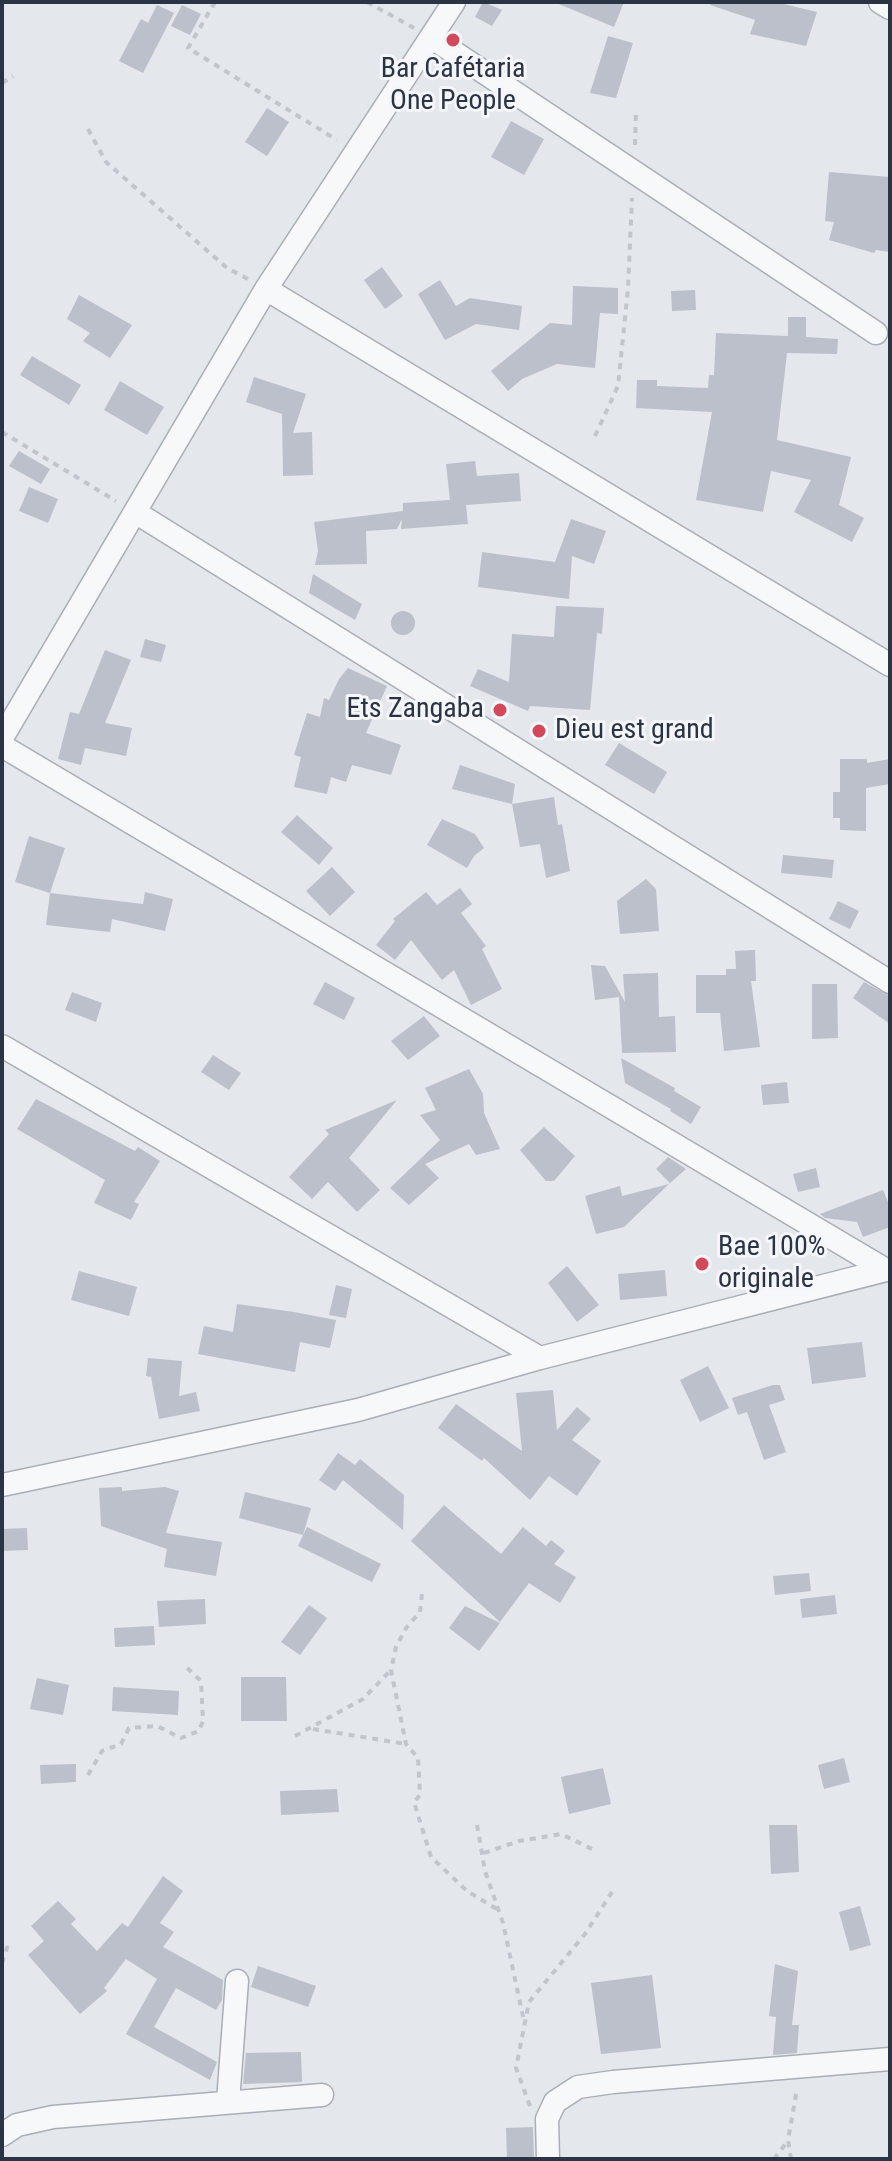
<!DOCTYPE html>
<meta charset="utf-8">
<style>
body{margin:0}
#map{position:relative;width:892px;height:2161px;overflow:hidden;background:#e4e7ec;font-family:"Roboto Condensed",sans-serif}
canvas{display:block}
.frame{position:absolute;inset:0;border:4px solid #2b3445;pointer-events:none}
</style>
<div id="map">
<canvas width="892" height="2161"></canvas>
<div class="frame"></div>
</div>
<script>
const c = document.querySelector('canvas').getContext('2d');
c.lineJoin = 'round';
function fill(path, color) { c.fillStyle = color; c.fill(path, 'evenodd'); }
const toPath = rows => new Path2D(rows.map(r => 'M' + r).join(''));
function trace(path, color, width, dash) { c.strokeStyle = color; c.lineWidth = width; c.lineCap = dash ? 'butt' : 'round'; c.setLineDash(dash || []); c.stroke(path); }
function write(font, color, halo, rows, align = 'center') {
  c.font = font + ' "Roboto Condensed",sans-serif'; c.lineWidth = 6; c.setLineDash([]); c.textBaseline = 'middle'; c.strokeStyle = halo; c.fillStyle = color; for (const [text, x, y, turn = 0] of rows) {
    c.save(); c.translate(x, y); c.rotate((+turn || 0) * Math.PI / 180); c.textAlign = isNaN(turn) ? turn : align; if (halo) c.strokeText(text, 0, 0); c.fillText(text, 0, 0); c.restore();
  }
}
fill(toPath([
 [483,2,502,10,492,26,475,17],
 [554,2,624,2,614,27],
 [711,2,775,2,817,12,806,46,750,34,755,20,710,5],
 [157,5,174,13,143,73,119,61,141,19,148,23],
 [182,5,201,14,190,35,171,26],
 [608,36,633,43,616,98,590,93],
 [267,108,289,122,267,156,245,142],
 [511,121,544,139,524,175,491,157],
 [829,172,890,177,890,252,876,250,874,253,829,240,834,222,825,221],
 [382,267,403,296,385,309,364,280],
 [440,280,456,306,470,298,522,306,519,330,476,324,445,340,418,294],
 [573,286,618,288,618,314,600,313,595,368,557,364,522,379,508,391,491,371,550,323,572,325],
 [695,290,696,310,672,311,671,291],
 [79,295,132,325,110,358,83,341,90,333,67,319],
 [788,317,806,317,806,337,838,339,837,354,787,353,777,440,851,457,839,505,864,518,852,542,794,512,811,480,771,471,763,512,696,500,712,412,636,408,637,380,657,380,657,386,708,388,709,375,714,375,716,333,788,336],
 [32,356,81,385,69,405,20,375],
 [254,377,306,394,293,433,312,432,313,475,283,476,282,414,246,402],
 [120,381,164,407,147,435,104,410],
 [19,451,50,469,41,484,9,466],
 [475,461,477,476,519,473,521,501,466,505,468,524,401,529,402,519,397,529,366,531,367,564,315,565,318,551,314,522,403,511,403,503,450,500,446,464],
 [29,487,58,499,48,523,19,511],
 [571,519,606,531,594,564,572,556,569,599,478,587,482,552,555,562],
 [313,574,362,604,355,620,309,593],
 [556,606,604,608,602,634,597,633,590,710,530,706,528,711,470,686,478,669,509,682,512,634,554,637],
 '391 623a12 12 0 1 1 24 0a12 12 0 1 1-24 0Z',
 [145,639,166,645,161,662,140,657],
 [105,650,131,660,105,723,132,728,126,756,85,748,81,765,58,759,70,712,79,714],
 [348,668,387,686,366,733,401,745,391,775,352,765,346,782,331,777,327,794,294,787,301,757,294,755,307,713,320,717,324,698,329,700,339,679],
 [619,743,667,772,654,794,605,765],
 [840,759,867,759,867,763,890,759,890,784,866,788,866,831,840,830,840,818,833,818,833,792,840,792],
 [460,765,515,784,512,804,452,789],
 [554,797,558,825,562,824,570,871,546,878,540,844,520,847,512,804],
 [297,815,333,848,319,865,281,832],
 [442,819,475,834,484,848,474,856,467,868,427,845],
 [29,836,65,848,50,893,143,904,145,892,173,899,165,931,112,919,110,932,46,925,50,893,15,882],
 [783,855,834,860,832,878,781,873],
 [332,867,355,892,330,916,306,891],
 [646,879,656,889,659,931,620,934,617,901],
 [460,888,472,904,461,913,486,946,482,949,502,989,471,1005,454,970,442,980,411,940,395,960,376,945,395,921,393,919,426,892,437,905],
 [838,901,859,911,850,929,829,919],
 [755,950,756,981,751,981,760,1047,724,1051,720,1013,696,1013,696,975,726,975,726,969,736,969,735,951],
 [591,965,605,966,625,1002,623,974,658,973,659,1017,675,1016,676,1052,622,1053,619,997,595,1000],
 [325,982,355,998,344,1020,313,1004],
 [864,982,890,996,890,1024,853,998],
 [812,984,837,984,838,1038,812,1039],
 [72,992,102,1003,96,1022,65,1010],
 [424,1016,440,1036,408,1060,391,1041],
 [213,1055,241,1073,229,1090,201,1072],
 [621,1058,675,1088,674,1091,701,1107,691,1124,670,1111,671,1109,625,1083],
 [469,1069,483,1094,484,1113,500,1149,476,1155,469,1144,425,1164,439,1178,409,1205,390,1188,440,1140,420,1115,436,1110,425,1088],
 [787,1082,789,1103,763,1105,761,1085],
 [36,1099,135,1151,138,1147,160,1161,134,1202,139,1204,131,1220,94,1203,105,1180,17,1129],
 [397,1100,349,1158,380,1190,357,1212,328,1182,312,1199,289,1177,329,1134,325,1130],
 [544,1127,575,1156,554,1181,546,1181,520,1150],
 [668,1157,686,1169,670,1183,656,1169],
 [816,1168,820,1187,798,1192,793,1174],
 [669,1184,624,1227,596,1234,585,1196,620,1186,622,1196],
 [883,1190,890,1207,890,1227,863,1237,857,1222,825,1218,820,1214],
 [567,1266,599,1305,577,1322,548,1283],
 [665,1270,667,1296,620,1300,618,1274],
 [79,1271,137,1287,129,1316,71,1300],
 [336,1285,352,1289,346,1318,329,1315],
 [237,1304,294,1312,336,1320,330,1348,300,1342,295,1372,198,1354,204,1326,233,1332],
 [862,1342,866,1377,812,1384,807,1348],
 [148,1358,182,1361,179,1396,196,1392,200,1411,159,1419,151,1377,146,1376],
 [708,1366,729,1408,700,1422,680,1380],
 [773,1385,780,1385,785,1400,769,1405,786,1452,764,1460,747,1412,738,1415,732,1398],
 [553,1390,557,1430,577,1407,591,1419,572,1440,601,1461,577,1496,549,1476,530,1500,484,1458,482,1461,438,1428,456,1404,522,1451,516,1393],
 [338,1453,355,1465,360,1459,404,1495,403,1530,343,1480,335,1491,319,1480],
 [122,1487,122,1491,165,1487,179,1491,166,1533,222,1542,216,1576,164,1567,167,1549,101,1526,99,1488],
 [245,1492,311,1508,303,1535,239,1518],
 [444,1505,501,1554,523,1527,546,1546,551,1540,565,1551,554,1564,576,1577,560,1603,529,1583,500,1622,411,1541],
 [307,1527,381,1564,372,1582,298,1546],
 [27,1528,28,1550,2,1551,2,1529],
 [809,1573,811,1591,775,1595,773,1576],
 [835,1595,837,1614,802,1618,800,1599],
 [205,1599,206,1624,159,1627,157,1601],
 [309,1605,327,1618,300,1655,281,1642],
 [465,1606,500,1623,479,1651,449,1628],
 [154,1626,155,1645,115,1647,114,1628],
 [241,1677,286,1677,287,1721,241,1721],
 [37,1678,69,1685,63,1715,30,1709],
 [113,1687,179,1691,178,1715,112,1711],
 [844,1758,850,1782,824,1789,818,1765],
 [76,1764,76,1782,41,1784,40,1765],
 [603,1768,611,1804,569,1814,561,1777],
 [337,1789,339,1812,281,1815,280,1791],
 [769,1825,797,1825,799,1872,771,1874],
 [163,1876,183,1891,160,1923,174,1932,163,1947,223,1980,222,2000,216,2010,176,1988,154,2027,217,2062,210,2080,126,2034,157,1979,126,1959,104,1988,107,1991,80,2014,28,1955,44,1941,31,1926,58,1901,76,1919,71,1924,97,1951,122,1923,128,1927],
 [860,1906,871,1945,850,1951,839,1912],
 [775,1964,798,1971,792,2025,799,2025,797,2053,773,2055,776,2017,769,2016],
 [258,1966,316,1986,308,2007,251,1987],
 [652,1975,661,2048,601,2054,591,1983],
 [301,2052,302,2082,243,2084,246,2053],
 [533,2127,534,2159,507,2159,506,2128]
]), '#bbc0ca');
const street = toPath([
 [880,2,890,8],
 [431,37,876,333],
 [266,289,890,665],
 [135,512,890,982],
 [2,738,266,289,454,2],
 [2,746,886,1270],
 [2,1046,540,1358],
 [2,1485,358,1410,540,1358,890,1269],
 [228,2102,237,1981],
 [2,2135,17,2125,53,2117,322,2095],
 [548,2159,547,2119,555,2102,578,2087,613,2082,890,2059]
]);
trace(street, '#a9aeb7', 25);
trace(toPath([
 [215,2,188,48,337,140],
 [367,2,414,28],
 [2,83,13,76],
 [88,129,106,162,227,268,248,279],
 [635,145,636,112],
 [2,432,116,501],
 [595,436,618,386,628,289,632,198],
 [422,1594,420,1612,406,1628,396,1647,391,1670,406,1744,418,1758,420,1795,414,1802,431,1857,467,1891,500,1911],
 [313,1729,406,1744],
 [295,1736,363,1699,391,1670],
 [88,1775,102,1751,121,1744,129,1728,157,1726,181,1738,199,1731,203,1721,201,1681,184,1665],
 [477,1825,485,1871,503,1923,524,2021],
 [484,1853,519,1841,561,1834,594,1850],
 [2,1963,8,1945],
 [530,2106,516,2068,529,2002,585,1934,612,1892],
 [774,2159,787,2142],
 [791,2159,788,2140,797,2089]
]), '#c2c5cb', 4, [6, 6]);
trace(street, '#f7f8fa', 22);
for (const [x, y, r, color] of [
 [453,40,8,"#d1495b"],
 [500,710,8,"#d1495b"],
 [539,731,8,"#d1495b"],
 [702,1264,8,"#d1495b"]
]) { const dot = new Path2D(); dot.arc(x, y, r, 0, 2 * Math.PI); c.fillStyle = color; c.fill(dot); trace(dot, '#f4f6f9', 3); }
write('28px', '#2b3445', '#f4f6f9', [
 ["Bar Cafétaria",453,70,"center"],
 ["One People",453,102,"center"],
 ["Ets Zangaba",484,710,"right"],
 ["Dieu est grand",555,731],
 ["Bae 100%",718,1248],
 ["originale",718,1280]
], 'left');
</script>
